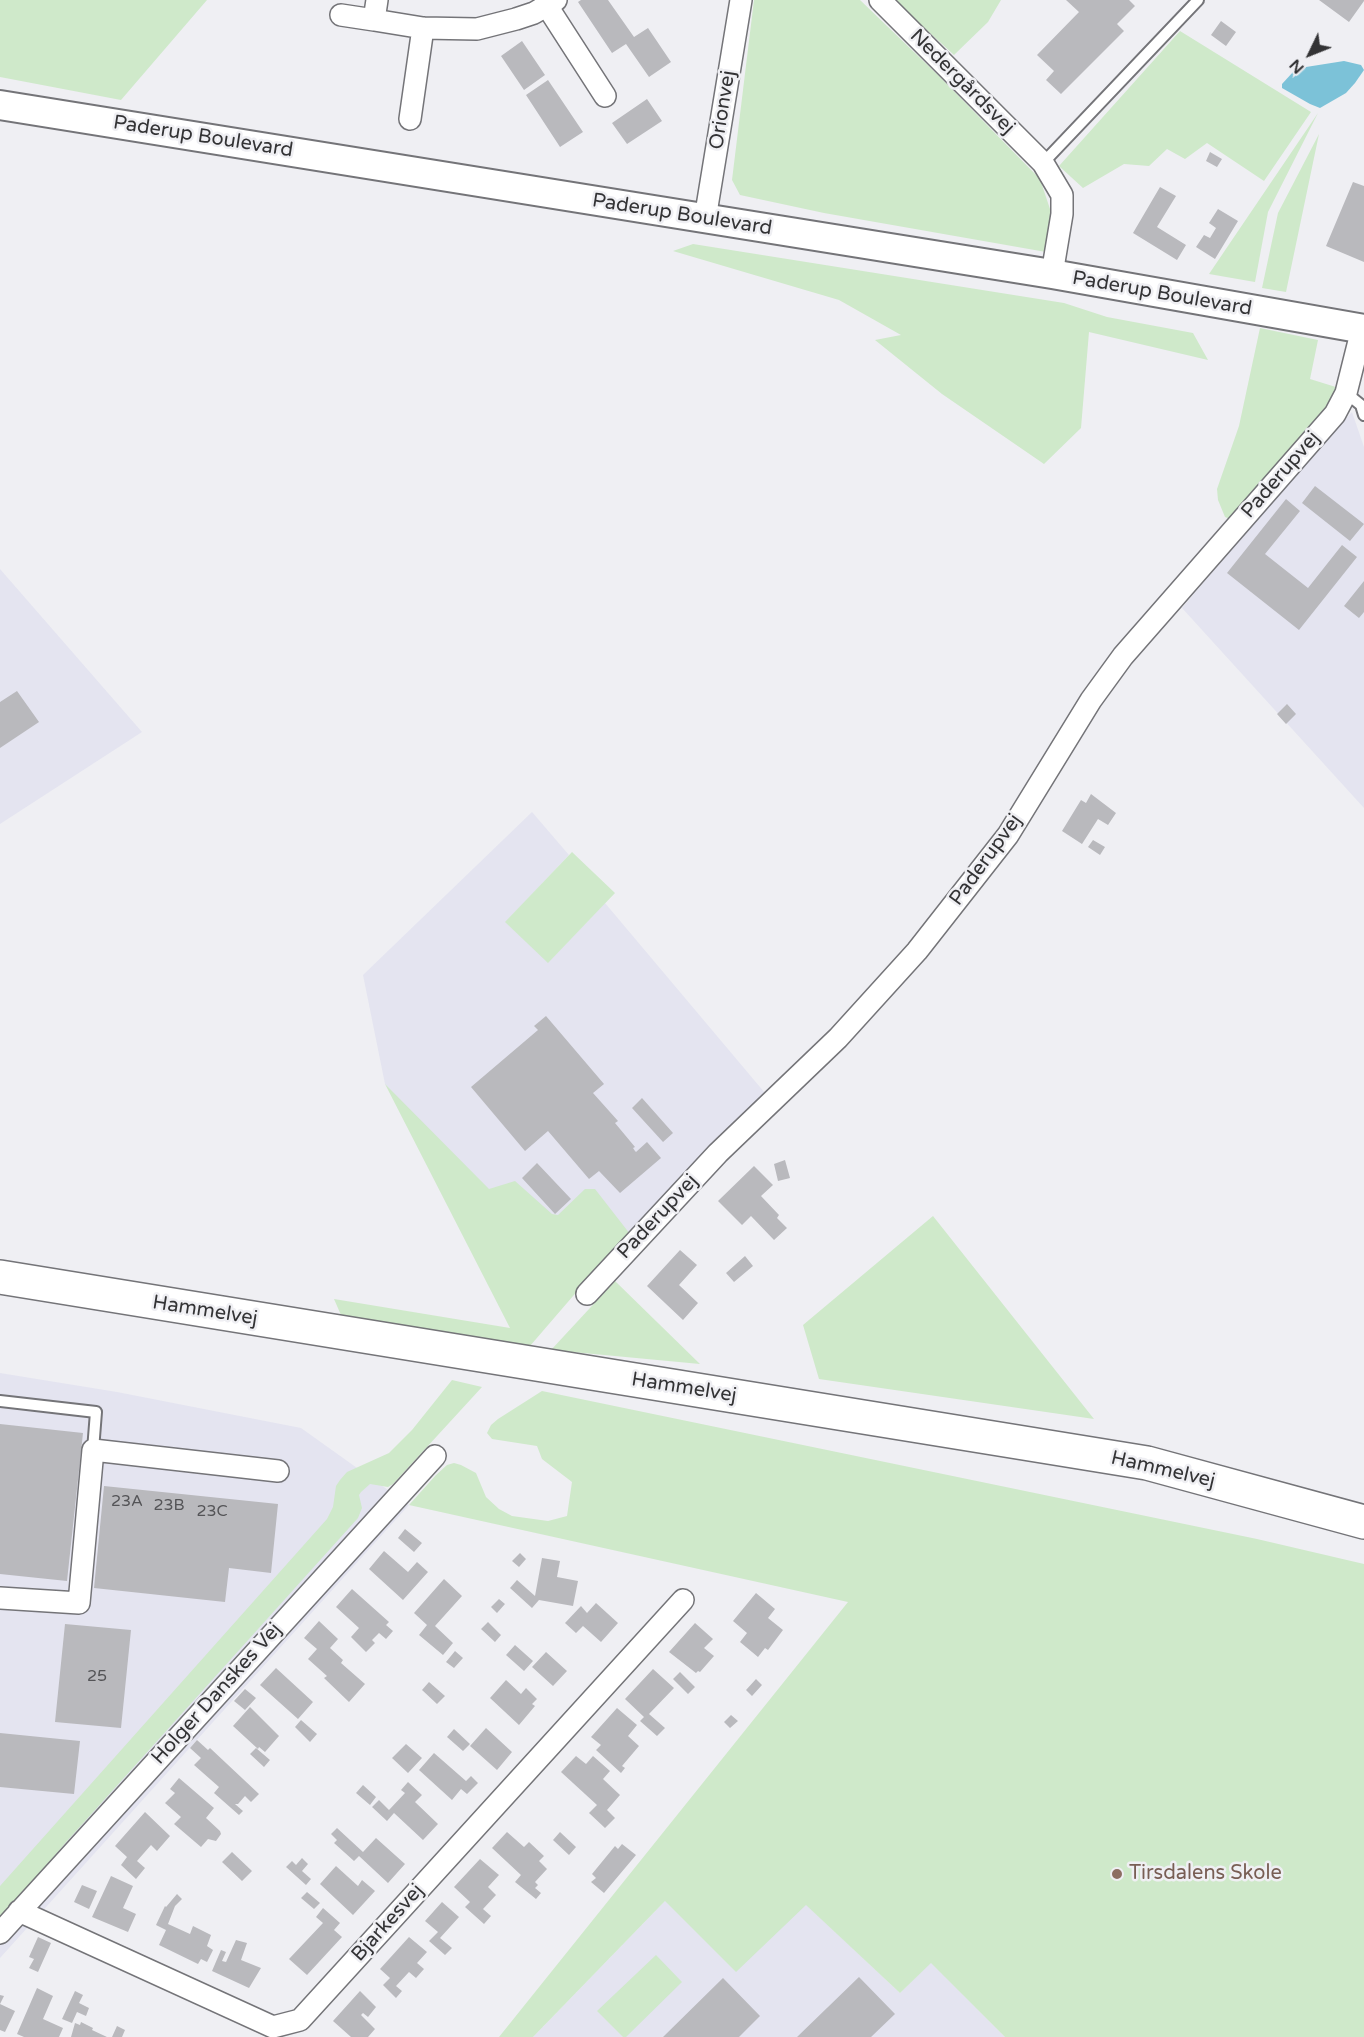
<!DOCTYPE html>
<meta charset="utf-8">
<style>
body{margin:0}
#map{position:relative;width:1364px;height:2037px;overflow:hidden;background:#efeff3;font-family:"Varela Round",sans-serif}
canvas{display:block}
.north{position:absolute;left:1280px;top:24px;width:60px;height:60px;-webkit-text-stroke:4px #efeff3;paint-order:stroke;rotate:227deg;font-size:16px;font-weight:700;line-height:24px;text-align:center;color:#333335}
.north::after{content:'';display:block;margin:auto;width:21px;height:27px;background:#333335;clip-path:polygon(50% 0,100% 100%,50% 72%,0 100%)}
</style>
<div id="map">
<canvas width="1364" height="2037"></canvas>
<div class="north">N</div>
</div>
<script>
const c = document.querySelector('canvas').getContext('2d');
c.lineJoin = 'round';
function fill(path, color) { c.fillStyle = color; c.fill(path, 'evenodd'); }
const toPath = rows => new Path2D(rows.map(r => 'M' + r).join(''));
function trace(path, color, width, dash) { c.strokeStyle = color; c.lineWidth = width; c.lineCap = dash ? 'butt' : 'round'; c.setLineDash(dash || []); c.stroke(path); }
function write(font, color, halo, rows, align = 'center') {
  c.font = font + ' "Varela Round",sans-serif'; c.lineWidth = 5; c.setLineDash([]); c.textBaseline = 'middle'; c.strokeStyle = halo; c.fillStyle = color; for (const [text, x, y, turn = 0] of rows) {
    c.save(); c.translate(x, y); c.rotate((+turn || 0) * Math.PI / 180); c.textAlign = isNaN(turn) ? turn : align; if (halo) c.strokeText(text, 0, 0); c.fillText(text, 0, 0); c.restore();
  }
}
fill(toPath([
 [1352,412,1364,447,1364,808,1182,608,1290,480],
 [0,569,142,732,0,824],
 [532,812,569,855,506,922,548,962,605,903,765,1093,598,1267,482,1203,385,1084,363,975],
 [0,1373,117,1392,301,1428,409,1505,0,1958],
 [665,1901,806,1904,900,1993,931,1962,1005,2037,533,2037]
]), '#e4e4f0');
fill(toPath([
 [0,0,207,0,121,100,0,77],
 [754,0,860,0,941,78,1040,179,1052,215,1046,252,824,213,740,195,732,180],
 [894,0,1001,0,988,22,954,55],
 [1180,31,1311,112,1264,181,1207,143,1185,159,1167,149,1149,166,1124,164,1083,188,1059,166],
 [1318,113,1268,212,1255,282,1209,274],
 [1319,134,1286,292,1262,288,1278,213],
 [693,244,1064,303,1107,317,1193,333,1208,360,1089,332,1081,428,1044,464,942,394,875,340,901,335,839,300,673,251],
 [1260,328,1318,340,1310,379,1339,388,1327,411,1230,519,1225,517,1218,500,1217,489,1239,426],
 [572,852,615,893,548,963,505,922],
 [385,1084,489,1189,515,1181,552,1214,558,1215,585,1189,595,1189,630,1234,598,1267,530,1346,344,1322,334,1299,510,1328],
 [933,1216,1094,1419,819,1379,803,1325],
 [615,1281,700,1364,551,1350],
 [452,1380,482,1387,393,1484,388,1487,370,1484,361,1492,359,1495,362,1508,358,1518,68,1840,0,1919,0,1886,327,1519,333,1507,336,1486,340,1480,347,1472,389,1453,412,1430],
 [542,1391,1257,1539,1364,1564,1364,2037,1005,2037,931,1963,900,1993,806,1905,736,1972,665,1901,533,2037,499,2037,848,1602,409,1505,436,1475,447,1465,454,1463,461,1465,476,1473,486,1497,499,1509,512,1516,548,1521,567,1516,572,1482,542,1459,537,1446,492,1439,487,1433,491,1425,498,1419],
 [656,1955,682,1982,626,2037,623,2037,597,2011]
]), '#cfe9ca');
fill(toPath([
 [1344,61,1361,65,1364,70,1355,83,1346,93,1320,108,1310,104,1282,88,1282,84,1293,72,1306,67]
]), '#7cc2d8');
fill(toPath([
 [581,0,608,0,634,37,648,28,671,62,649,77,626,44,612,53,578,2],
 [1066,0,1129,0,1135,6,1117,24,1124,31,1061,94,1046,80,1054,71,1037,55,1079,12],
 [1319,0,1364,0,1364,1,1349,22],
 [1221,21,1236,32,1226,46,1211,35],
 [522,41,545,75,524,90,501,56],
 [548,80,583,132,560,147,526,95],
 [647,99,662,121,627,144,612,123],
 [1210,152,1222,159,1217,167,1206,161],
 [1353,182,1364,186,1364,262,1326,246],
 [1160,187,1176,196,1157,227,1186,245,1177,260,1133,233],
 [1218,209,1238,221,1215,259,1196,247,1204,235,1210,238,1216,228,1209,223],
 [1315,486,1364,524,1350,541,1302,503],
 [1286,499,1300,511,1265,554,1308,588,1342,545,1357,557,1299,630,1227,573],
 [1364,581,1364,612,1359,618,1344,606],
 [17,691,39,722,0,748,0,702],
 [1287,704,1296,714,1286,724,1277,714],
 [1091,794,1116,813,1108,825,1098,819,1082,844,1062,831,1081,800,1086,803],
 [1093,840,1105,847,1100,855,1088,847],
 [546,1016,604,1084,593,1093,618,1121,615,1123,635,1147,633,1148,635,1151,636,1152,647,1142,661,1158,620,1193,599,1171,589,1179,548,1131,525,1151,471,1087,538,1030,534,1026],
 [642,1098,673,1133,663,1142,632,1108],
 [785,1160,790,1178,778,1181,774,1164],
 [537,1163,571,1199,555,1214,522,1178],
 [754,1166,773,1185,761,1196,779,1215,777,1218,787,1228,774,1240,751,1216,742,1225,718,1201],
 [680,1250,697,1265,679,1285,698,1303,683,1320,647,1286],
 [745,1256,753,1266,734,1282,726,1273],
 [0,1424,83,1433,67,1581,0,1574],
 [104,1486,278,1504,271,1573,229,1568,225,1602,94,1588],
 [405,1529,422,1543,414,1552,398,1538],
 [384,1551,408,1572,417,1562,428,1572,403,1600,369,1569],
 [520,1553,526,1559,519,1567,512,1561],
 [542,1558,560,1561,557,1577,578,1581,573,1606,539,1600,532,1608,510,1588,517,1580,535,1596],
 [444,1579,462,1596,435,1626,453,1643,443,1655,419,1635,427,1625,414,1613],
 [352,1589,389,1622,386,1625,393,1631,386,1639,379,1633,372,1640,375,1643,366,1652,351,1637,359,1628,336,1607],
 [756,1593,775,1609,768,1618,783,1630,768,1650,765,1648,758,1657,740,1642,747,1633,733,1621],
 [499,1599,505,1604,497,1613,491,1607],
 [596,1603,618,1623,601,1642,583,1626,576,1633,565,1623,581,1606,587,1613],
 [319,1621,338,1639,330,1648,343,1660,341,1663,365,1684,349,1702,324,1678,327,1676,308,1659,317,1649,304,1638],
 [488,1622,501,1635,495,1642,481,1629],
 [695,1623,713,1639,704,1648,714,1656,700,1672,698,1671,696,1673,669,1652],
 [65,1624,131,1630,121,1728,55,1722],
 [515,1645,533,1661,524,1671,506,1655],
 [455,1651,463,1658,454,1668,446,1662],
 [546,1652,567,1671,553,1686,532,1667],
 [276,1668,313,1702,298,1719,260,1685],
 [653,1669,674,1688,649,1714,665,1728,657,1736,640,1721,644,1717,625,1699],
 [680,1672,695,1687,688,1694,673,1679],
 [756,1679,762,1685,752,1696,746,1690],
 [506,1680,521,1694,526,1688,537,1699,532,1704,535,1706,519,1725,490,1698],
 [429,1682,445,1696,437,1704,422,1690],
 [245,1689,256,1698,245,1710,234,1701],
 [250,1707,279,1736,265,1752,259,1747,258,1749,233,1726],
 [617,1708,637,1725,628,1736,639,1746,622,1766,625,1768,621,1773,596,1750,601,1745,591,1737],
 [731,1715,738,1721,730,1728,724,1722],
 [301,1720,317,1734,310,1742,295,1727],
 [486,1728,512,1752,497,1770,470,1746],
 [454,1729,470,1744,463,1751,447,1737],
 [0,1733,80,1741,74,1794,0,1787],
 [197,1740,208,1750,210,1748,259,1794,251,1802,245,1796,238,1804,235,1804,243,1811,239,1815,214,1793,219,1787,194,1765,201,1758,190,1748],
 [406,1744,422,1758,408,1773,392,1758],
 [256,1748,270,1760,264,1767,250,1754],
 [434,1753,466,1781,471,1776,478,1783,467,1794,461,1789,452,1800,419,1770],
 [576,1756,586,1764,593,1756,610,1771,603,1779,620,1795,607,1810,615,1818,605,1828,589,1813,597,1805,561,1772],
 [179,1778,214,1808,206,1818,220,1831,221,1834,216,1841,208,1839,201,1847,174,1824,181,1817,165,1803,175,1793,170,1789],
 [408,1782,422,1795,415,1802,438,1824,423,1840,394,1813,387,1821,372,1807,379,1800,389,1810,405,1793,401,1790],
 [363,1785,376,1797,370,1805,356,1793],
 [145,1812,170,1836,157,1851,151,1845,137,1861,145,1868,136,1879,121,1865,127,1857,115,1846],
 [337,1828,363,1852,376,1838,405,1864,388,1883,359,1856,354,1861,334,1843,337,1840,331,1834],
 [507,1832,524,1847,529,1842,544,1856,539,1861,547,1869,535,1882,538,1885,535,1888,541,1893,536,1899,515,1882,521,1875,492,1848],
 [560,1832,576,1847,569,1855,553,1840],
 [622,1844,636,1855,604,1893,591,1882,596,1878,592,1874,615,1846,618,1849],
 [232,1852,252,1871,242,1881,222,1862],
 [302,1858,308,1864,302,1871,311,1879,306,1885,286,1867,292,1861,296,1865],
 [480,1859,499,1875,488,1887,496,1895,483,1909,491,1916,484,1924,465,1907,470,1902,454,1887],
 [336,1866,358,1886,362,1880,375,1891,353,1915,320,1884],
 [111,1876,133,1886,123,1908,136,1914,128,1932,92,1917],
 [82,1885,97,1891,89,1909,74,1902],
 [307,1892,320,1903,314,1909,301,1898],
 [177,1894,182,1899,175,1906,168,1924,190,1934,193,1926,211,1935,207,1946,213,1950,207,1962,201,1959,198,1964,159,1945,166,1930,156,1925,165,1906,166,1907],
 [442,1902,459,1917,440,1938,452,1948,445,1955,429,1941,438,1932,425,1921],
 [323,1908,340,1923,334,1930,342,1937,307,1975,289,1959,323,1923,316,1917],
 [38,1937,51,1943,38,1972,29,1968,34,1959,29,1957],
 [409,1937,427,1952,417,1963,424,1969,416,1978,409,1972,396,1986,402,1991,396,1998,383,1985,390,1978,380,1969],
 [236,1940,247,1943,241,1960,261,1968,249,1988,212,1971,221,1950,226,1952,222,1961,226,1962],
 [859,1977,895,2014,871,2037,797,2037],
 [723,1978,760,2016,739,2037,663,2037],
 [37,1988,53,1996,43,2019,63,2028,59,2037,24,2037,17,2034],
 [75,1991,83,1995,79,2003,89,2008,86,2016,77,2012,72,2023,62,2019],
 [360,1991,376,2007,368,2017,363,2013,361,2015,375,2029,368,2037,351,2037,333,2021],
 [0,1995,4,1996,0,2004,15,2011,5,2032,0,2030],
 [81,2022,93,2028,92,2030,107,2037,71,2037,75,2023,80,2025],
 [117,2026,125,2030,122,2037,112,2037]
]), '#b9b9bd');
const lane = toPath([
 [1043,163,1198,0],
 [1346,393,1361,405,1364,415],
 [0,1401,96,1412,93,1450]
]);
const street = toPath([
 [377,0,374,20,423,28,477,29,516,19,534,13,556,0],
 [880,0,1043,163,1062,195,1062,214,1052,274],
 [547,6,605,96],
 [341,15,374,20],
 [410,119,423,28],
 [705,219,741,0],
 [587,1294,718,1153,838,1038,917,951,1008,835,1091,700,1123,656,1335,414,1346,393,1362,329],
 [0,1598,79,1603,93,1450,278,1471],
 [19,1911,273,2027,300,2020,683,1600],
 [0,1933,435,1456]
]);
const secondary = toPath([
 [0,105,1052,274,1364,329]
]);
const highway = toPath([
 [0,1277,1147,1463,1364,1522]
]);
trace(lane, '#747478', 14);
trace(street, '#747478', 24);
trace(secondary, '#747478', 32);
trace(highway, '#747478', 36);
trace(lane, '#fff', 10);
trace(street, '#fff', 21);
trace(secondary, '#fff', 28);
trace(highway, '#fff', 33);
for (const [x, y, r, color] of [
 [1117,1874,6,"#8d6e63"]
]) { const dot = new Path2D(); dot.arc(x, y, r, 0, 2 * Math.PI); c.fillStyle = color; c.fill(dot); trace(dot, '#efeff3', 2); }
write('16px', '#545457', null, [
 ["23A",127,1502],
 ["23B",169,1506],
 ["23C",212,1512],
 ["25",97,1677]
]);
write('20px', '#333335', '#efeff3', [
 ["Nedergårdsvej",962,82,45],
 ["Orionvej",723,110,-81],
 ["Paderup Boulevard",203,137,9],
 ["Paderup Boulevard",682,215,9],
 ["Paderup Boulevard",1162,294,10],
 ["Paderupvej",1281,475,-49],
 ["Paderupvej",986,860,-54],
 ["Paderupvej",658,1217,-47],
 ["Hammelvej",205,1311,9],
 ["Hammelvej",684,1388,9],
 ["Hammelvej",1163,1470,13],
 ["Holger Danskes Vej",217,1694,-48],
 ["Bjarkesvej",388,1923,-48]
]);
write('20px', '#785e54', '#efeff3', [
 ["Tirsdalens Skole",1129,1874]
], 'left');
</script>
